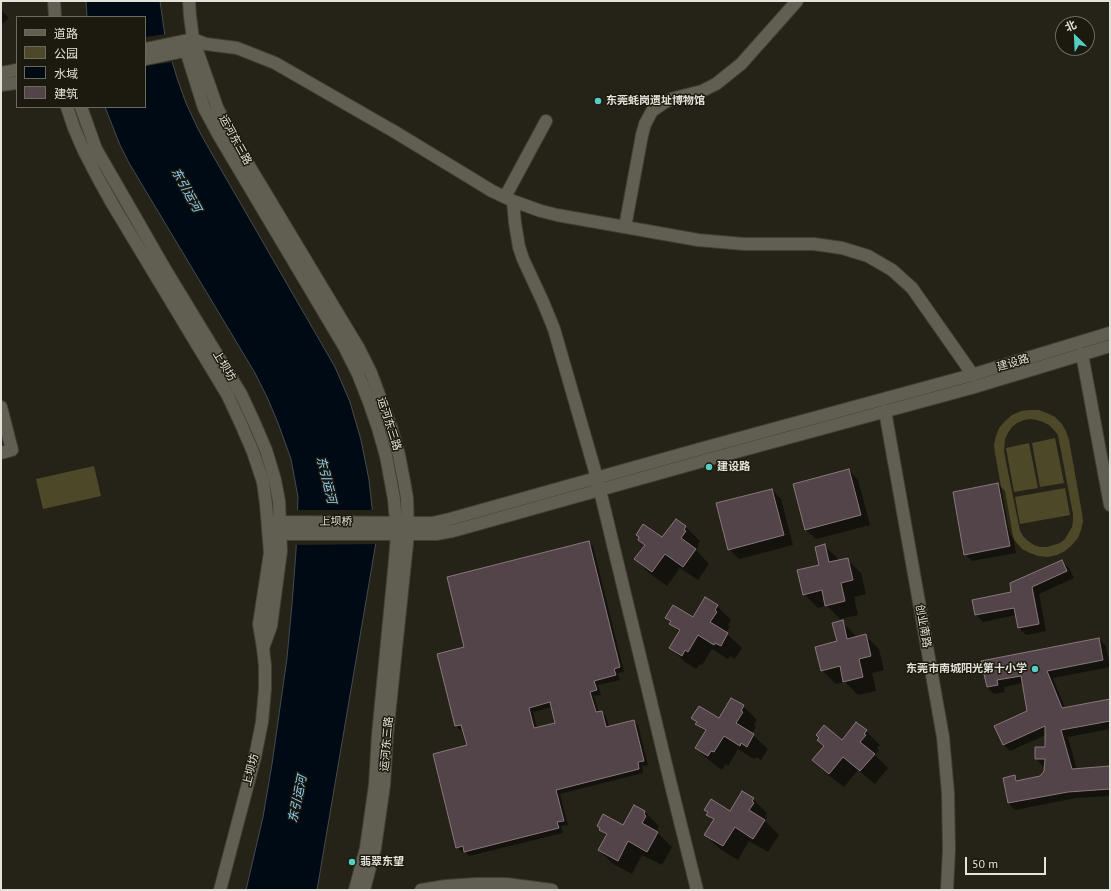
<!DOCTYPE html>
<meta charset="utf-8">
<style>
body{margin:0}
#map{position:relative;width:1111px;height:891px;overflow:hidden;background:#252317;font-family:"PT Sans","Noto Sans SC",sans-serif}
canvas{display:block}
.frame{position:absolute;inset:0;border:2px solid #e4e3db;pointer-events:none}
.legend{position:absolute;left:16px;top:16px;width:130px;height:92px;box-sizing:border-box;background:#1c1a0e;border:1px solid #6c6a60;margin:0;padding:5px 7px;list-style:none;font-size:12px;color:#e4e3db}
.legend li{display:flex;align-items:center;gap:8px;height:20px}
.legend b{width:20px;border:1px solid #6c6a60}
.north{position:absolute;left:1055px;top:16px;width:40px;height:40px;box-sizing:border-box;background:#1c1a0e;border:1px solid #6c6a60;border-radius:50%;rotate:336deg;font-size:11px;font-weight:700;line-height:16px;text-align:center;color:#e4e3db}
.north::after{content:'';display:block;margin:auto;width:14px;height:18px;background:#55cec6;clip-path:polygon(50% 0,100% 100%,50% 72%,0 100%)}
.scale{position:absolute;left:965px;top:857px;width:81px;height:18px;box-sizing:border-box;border:2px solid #e4e3db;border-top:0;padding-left:5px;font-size:12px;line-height:14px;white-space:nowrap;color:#e4e3db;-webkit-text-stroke:3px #1c1a0e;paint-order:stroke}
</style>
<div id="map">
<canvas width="1111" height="891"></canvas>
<div class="frame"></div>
<ul class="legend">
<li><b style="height:5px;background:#615f51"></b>道路</li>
<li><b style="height:11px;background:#4d4827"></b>公园</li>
<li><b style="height:11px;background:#000a15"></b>水域</li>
<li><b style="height:11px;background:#534449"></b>建筑</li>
</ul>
<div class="north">北</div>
<div class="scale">50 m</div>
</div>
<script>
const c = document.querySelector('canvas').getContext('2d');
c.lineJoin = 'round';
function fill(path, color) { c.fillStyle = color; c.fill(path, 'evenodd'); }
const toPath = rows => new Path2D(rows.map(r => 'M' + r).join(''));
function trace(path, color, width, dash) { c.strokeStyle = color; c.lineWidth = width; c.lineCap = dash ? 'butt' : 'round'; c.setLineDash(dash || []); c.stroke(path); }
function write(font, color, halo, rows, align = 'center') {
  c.font = font + ' "PT Sans","Noto Sans SC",sans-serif'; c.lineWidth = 3; c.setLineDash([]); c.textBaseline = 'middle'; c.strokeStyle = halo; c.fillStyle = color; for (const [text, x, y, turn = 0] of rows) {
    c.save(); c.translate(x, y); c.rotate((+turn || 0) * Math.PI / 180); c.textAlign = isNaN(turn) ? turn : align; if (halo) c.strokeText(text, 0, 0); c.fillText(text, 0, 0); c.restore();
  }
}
fill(toPath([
 [1030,410,1039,410,1047,413,1055,417,1062,424,1066,431,1069,440,1082,513,1083,521,1081,530,1078,538,1072,545,1065,551,1057,555,1048,557,1038,556,1030,553,1022,549,1016,542,1011,535,1008,526,995,453,994,445,996,436,999,428,1005,421,1012,415,1021,411],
 [1030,419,1037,420,1043,422,1049,425,1054,430,1058,435,1073,514,1073,521,1072,527,1065,539,1060,543,1047,547,1040,547,1034,545,1028,541,1023,536,1020,531,1004,452,1005,439,1008,433,1012,427,1017,423,1024,420],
 [1055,438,1064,483,1040,487,1032,443],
 [1029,443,1038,488,1014,492,1006,448],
 [94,466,101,496,43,509,36,479],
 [1065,488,1070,515,1020,524,1015,497]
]), '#4d4827');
const water = toPath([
 [86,1,160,1,165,36,171,58,178,81,186,103,198,129,212,154,335,367,350,402,361,440,369,480,376,542,317,890,246,890,263,817,272,764,287,658,292,604,296,551,298,497,291,459,278,423,267,397,255,373,129,163,120,145,105,107,145,107,145,17,87,17,86,1]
]);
fill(water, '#000a15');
trace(water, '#444b50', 1);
fill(toPath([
 [167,34,173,62,145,66,145,37],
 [295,510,375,510,378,544,294,545]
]), '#252317');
fill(toPath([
 [1,10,9,18,1,25],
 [849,470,858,480,870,525,816,539,806,530],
 [998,484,1005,491,1016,553,972,561,965,554],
 [772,490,781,499,793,545,739,559,729,549],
 [676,520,686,527,700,541,698,544,699,546,696,550,709,564,698,580,680,568,667,586,649,573,635,559,645,546,639,539,662,539],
 [588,542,593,546,624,672,618,673,620,680,598,685,601,695,594,696,599,713,602,712,606,716,609,727,633,721,638,725,648,765,642,766,643,773,560,794,568,825,561,826,563,833,469,856,465,851,462,852,457,847,468,746,464,729,460,730,456,726,465,647],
 [552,707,556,723,537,728,533,712],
 [824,545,838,559,839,561,847,559,861,573,866,594,854,597,858,615,840,619,827,606,818,608,804,594,820,566],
 [1062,561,1069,568,1074,578,1039,594,1046,631,1026,635,1019,628,1016,615,983,622,976,615,1012,593],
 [717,606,731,620,728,625,730,626,726,633,742,648,735,659,730,656,728,659,712,649,702,665,700,664,696,669,685,662,670,648,680,633,667,618,693,619],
 [842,622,857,637,865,635,879,649,884,670,872,673,876,691,858,695,845,682,836,684,822,670,838,642],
 [1099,639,1106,646,1110,667,1053,678,1065,708,1110,700,1110,729,1068,737,1077,770,1110,767,1110,796,1076,798,1015,810,1008,803,1015,777,1019,781,1038,778,1044,775,1046,766,1043,766,1036,759,1046,748,1046,735,1010,751,1003,744,1028,711,1023,683,1004,687,1005,692,994,694,987,687,983,661],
 [743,706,757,720,754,725,756,727,752,734,768,749,761,760,756,757,754,759,738,749,728,766,726,764,722,770,711,762,696,748,706,733,693,718,719,719],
 [866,731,880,745,877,748,879,750,875,755,888,768,875,784,858,770,844,787,827,774,813,760,842,741],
 [753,799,767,813,765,816,767,818,765,821,779,835,768,852,749,841,738,860,720,849,705,835,714,821,708,815,708,813,705,810,731,812],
 [634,806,645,812,659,826,657,829,659,831,658,833,672,847,662,865,642,855,632,874,613,864,599,850,607,836,600,830,623,826]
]), '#0007');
const building = toPath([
 [849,469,861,515,805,530,793,484,849,469],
 [998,483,1010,546,964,555,953,492,998,483],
 [772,489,784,535,728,550,716,503,772,489],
 [676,519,686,526,684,530,686,531,681,538,696,549,683,567,665,554,652,572,634,559,645,545,638,540,639,537,636,535,643,524,662,537,676,519],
 [589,541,620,667,614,669,616,675,594,681,597,690,590,692,596,712,602,711,606,727,634,720,644,761,638,762,639,769,556,790,564,821,557,822,559,828,464,852,463,846,456,848,433,754,467,745,461,725,455,726,437,654,464,647,447,577,589,541],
 [550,702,555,723,534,728,529,708,550,702],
 [825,544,829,562,848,558,853,580,841,583,845,601,825,606,822,590,803,595,797,570,819,565,815,547,825,544],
 [1062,560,1067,571,1032,587,1039,624,1018,628,1014,608,975,615,972,600,1011,592,1010,583,1062,560],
 [705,597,718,605,715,610,717,612,710,622,728,633,721,646,715,643,714,645,698,635,688,652,685,650,682,656,669,648,680,630,669,624,671,621,665,618,673,605,693,617,705,597],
 [843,620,847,639,866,634,871,656,859,659,863,677,843,682,840,666,821,671,815,647,837,641,832,623,843,620],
 [1099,638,1103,660,1047,671,1062,708,1110,699,1110,721,1061,730,1072,769,1110,766,1110,789,1068,792,1008,803,1003,778,1015,775,1016,781,1040,776,1044,771,1045,759,1035,759,1035,747,1045,747,1045,726,1003,745,994,726,1027,711,1021,676,997,680,998,685,987,687,981,661,1099,638],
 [731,698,744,705,741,711,743,712,736,723,754,734,747,747,741,743,740,746,724,736,714,752,711,751,708,756,695,748,706,730,695,724,697,722,691,718,699,706,719,718,731,698],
 [856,722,867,730,864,734,866,735,860,742,875,754,860,771,843,757,829,774,812,760,824,746,817,740,819,738,816,735,824,725,842,740,856,722],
 [742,791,754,798,752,801,754,803,749,810,765,820,753,839,735,827,723,846,704,835,714,819,706,815,708,812,704,810,711,799,730,811,742,791],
 [634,805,645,811,644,814,646,816,642,823,658,832,647,852,628,841,618,861,598,850,607,834,599,830,600,828,597,826,603,814,623,825,634,805]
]);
fill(building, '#534449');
trace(building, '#89787e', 1);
const minor = toPath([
 [54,1,55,17],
 [189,1,190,16,193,39,217,107,230,134,358,347,371,373,391,427,399,455,404,481,407,498,408,534,387,735,384,785,375,848,364,890],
 [183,41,204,108,218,134,345,348,358,374,369,402,378,428,386,456,394,499,397,534,395,560,378,735,375,785,366,848,355,890],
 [145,49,193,39,206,44,237,48,275,63,395,132,492,191,513,201,541,211,557,215,698,240,744,244,814,244,842,248,868,256,892,270,912,288,973,375],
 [145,59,194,49],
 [1,73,17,70],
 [1,85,17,83],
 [67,107,74,128,84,151,98,178,113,205,228,396,241,424,253,452,263,482,266,504,270,553,259,624,263,648,271,626,281,551,279,501,275,480,266,450,254,422,241,394,165,269,111,175,96,149,81,107],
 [505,197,546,121],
 [513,201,515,223,519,247,523,259,543,302,554,329,597,478,669,777,697,890],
 [625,227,642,135,645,124,652,111,665,102,671,99,702,91,716,84,741,64,797,1],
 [1082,354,1110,505],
 [1,407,12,450,1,453],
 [885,411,943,737,948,793,949,849,947,890],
 [273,522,432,523,450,519,707,447,968,376,1110,333],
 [273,534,436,534,453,531,710,459,971,388,1110,346],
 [220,890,255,757,262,722,265,689,265,666,263,648],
 [421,890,446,886,476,884,506,884,552,890]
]);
trace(minor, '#414037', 14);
trace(minor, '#615f51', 12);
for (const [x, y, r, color] of [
 [598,101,4,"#55cec6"],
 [709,467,4,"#55cec6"],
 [1035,669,4,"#55cec6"],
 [352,862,4,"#55cec6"]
]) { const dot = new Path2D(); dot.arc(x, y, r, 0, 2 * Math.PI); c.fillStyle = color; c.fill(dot); trace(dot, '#1c1a0e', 1.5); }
write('bold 11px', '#e4e3db', '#1c1a0e', [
 ["东莞蚝岗遗址博物馆",606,101],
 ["建设路",717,467],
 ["东莞市南城阳光第十小学",1027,669,"right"],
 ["翡翠东望",360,862]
], 'left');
write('11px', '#e4e3db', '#1c1a0e', [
 ["运河东三路",235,140,61],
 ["建设路",1013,363,-17],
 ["上坝坊",224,366,59],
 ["运河东三路",389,424,72],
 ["上坝桥",336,522],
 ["创业南路",923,626,80],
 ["运河东三路",387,744,-85],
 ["上坝坊",251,770,-76]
]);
write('italic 12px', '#92d2fd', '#1c1a0e', [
 ["东引运河",186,190,61],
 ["东引运河",326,480,76],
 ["东引运河",298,799,-78]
]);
</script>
